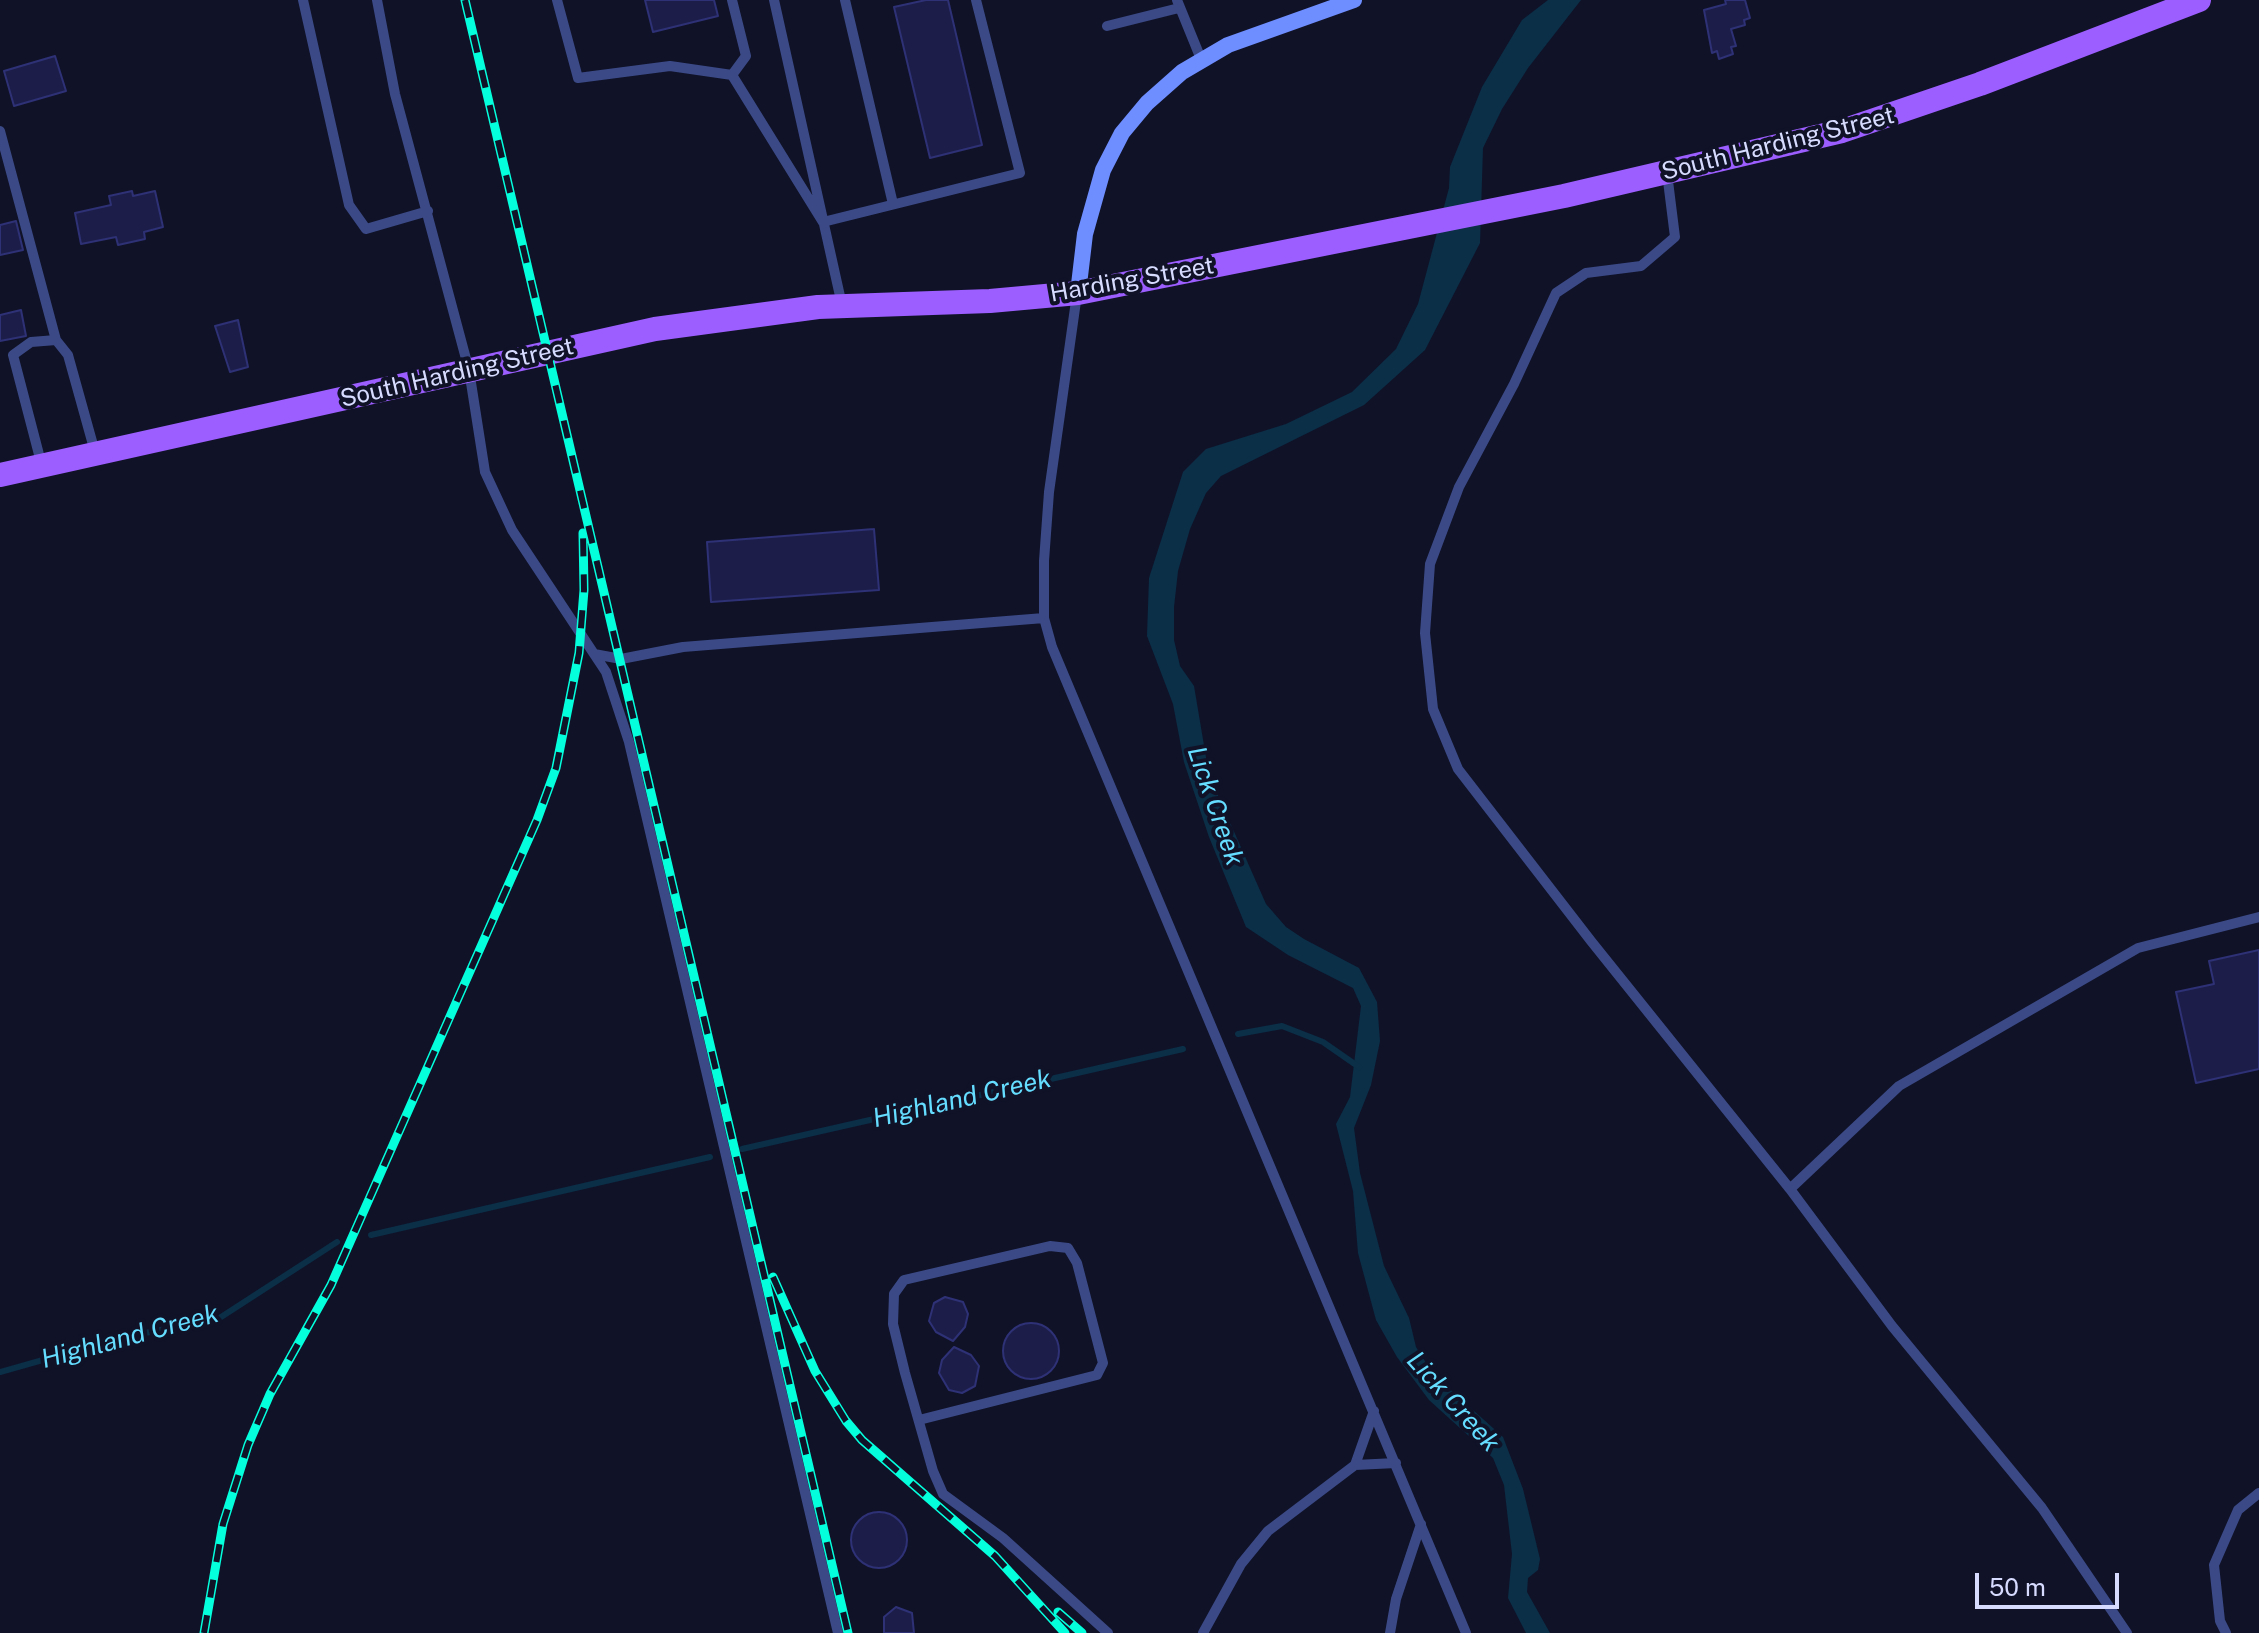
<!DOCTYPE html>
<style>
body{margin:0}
#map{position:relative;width:2259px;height:1633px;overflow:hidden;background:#101228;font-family:"Public Sans",sans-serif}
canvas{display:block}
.scale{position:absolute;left:1975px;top:1573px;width:144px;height:36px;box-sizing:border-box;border:4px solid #d7dcff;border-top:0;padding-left:10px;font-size:24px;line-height:28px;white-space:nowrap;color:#d7dcff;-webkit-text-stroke:6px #101228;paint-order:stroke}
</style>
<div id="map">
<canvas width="2259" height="1633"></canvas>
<div class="scale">50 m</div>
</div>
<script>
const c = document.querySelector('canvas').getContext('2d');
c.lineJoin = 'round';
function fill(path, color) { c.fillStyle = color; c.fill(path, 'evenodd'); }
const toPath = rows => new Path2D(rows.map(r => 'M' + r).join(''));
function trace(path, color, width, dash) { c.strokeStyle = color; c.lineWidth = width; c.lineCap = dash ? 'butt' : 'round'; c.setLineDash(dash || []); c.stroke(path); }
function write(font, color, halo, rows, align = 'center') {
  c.font = font + ' "Public Sans",sans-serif'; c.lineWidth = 8; c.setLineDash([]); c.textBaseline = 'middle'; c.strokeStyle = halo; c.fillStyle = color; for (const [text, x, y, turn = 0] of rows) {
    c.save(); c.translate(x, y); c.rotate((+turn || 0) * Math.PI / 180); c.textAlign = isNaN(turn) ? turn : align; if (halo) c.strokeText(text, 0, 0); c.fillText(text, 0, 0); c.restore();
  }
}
fill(toPath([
 [1548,0,1581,0,1528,68,1502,109,1483,148,1480,243,1425,350,1364,405,1221,476,1206,493,1190,529,1178,571,1174,607,1174,640,1180,666,1194,686,1209,775,1266,904,1286,927,1304,939,1359,968,1377,1002,1380,1041,1371,1085,1354,1128,1360,1173,1384,1266,1409,1318,1416,1347,1433,1374,1503,1437,1523,1489,1540,1559,1538,1570,1528,1578,1527,1592,1550,1633,1526,1633,1508,1598,1512,1554,1504,1485,1493,1458,1429,1400,1397,1357,1376,1320,1358,1253,1353,1191,1336,1124,1350,1097,1361,1006,1353,988,1288,955,1246,927,1209,837,1184,762,1173,704,1147,636,1149,578,1183,472,1206,449,1286,424,1352,392,1396,349,1418,304,1449,188,1450,167,1482,87,1522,20]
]), '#0a2f47');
trace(toPath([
 [1238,1034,1282,1026,1323,1042,1359,1067],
 [742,1149,1183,1049],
 [371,1235,710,1157],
 [0,1372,124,1337,218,1319,337,1242]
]), '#0a2f47', 6);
const building = toPath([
 [645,0,714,0,718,16,653,32,645,0],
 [926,0,948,0,982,145,930,158,894,7,926,0],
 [1725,0,1745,0,1750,18,1744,20,1745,25,1731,29,1736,46,1731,47,1733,54,1719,59,1717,51,1712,53,1704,10,1726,4,1725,0],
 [55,56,66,91,14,106,4,71,55,56],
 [132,191,133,196,155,191,163,227,144,232,145,239,118,245,116,237,81,244,75,213,111,205,109,196,132,191],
 [16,221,23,250,0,255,0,225,16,221],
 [21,310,26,336,0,341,0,315,21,310],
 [238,320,248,367,230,372,215,326,238,320],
 [874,529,879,590,711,602,707,542,874,529],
 [2259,950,2259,1069,2196,1083,2176,992,2214,984,2209,961,2259,950],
 [945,1297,963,1302,968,1314,965,1327,953,1341,936,1332,929,1321,934,1303,945,1297],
 '1003 1351a28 28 0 1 1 56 0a28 28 0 1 1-56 0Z',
 [954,1347,971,1355,979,1366,975,1386,962,1393,949,1390,939,1373,942,1360,954,1347],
 '851 1540a28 28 0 1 1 56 0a28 28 0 1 1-56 0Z',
 [896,1607,912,1613,914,1633,884,1633,884,1617,896,1607]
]);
fill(building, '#1c1e49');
trace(building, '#2e3175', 2);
trace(toPath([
 [303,0,349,205,366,229,428,211],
 [377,0,395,94,469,370,485,472,512,530,606,672,629,742,838,1633],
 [557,0,578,78,670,66,732,75],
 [774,0,842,305],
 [845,0,893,204],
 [1177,0,1201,59],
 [1107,26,1179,8],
 [732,75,823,222,1020,173,976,0],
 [732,75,746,56,732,0],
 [0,131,56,340],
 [1667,173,1675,237,1641,266,1586,273,1556,293,1514,384,1459,487,1430,564,1425,633,1433,709,1458,769,1591,941,1790,1189,1899,1086,2138,948,2259,917],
 [1077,294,1049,492,1044,561,1044,618,1052,647,1466,1633],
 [42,466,13,355,31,342,56,340,68,355,95,452],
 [594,654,621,659,683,647,1044,618],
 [1790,1189,1892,1326,2042,1508,2127,1633],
 [919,1420,1097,1375,1103,1363,1077,1263,1068,1248,1050,1246,904,1280,894,1294,893,1324,905,1373,933,1471,943,1494,1003,1538,1108,1633],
 [1355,1465,1396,1463],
 [1203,1633,1241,1564,1268,1531,1355,1465,1374,1411],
 [1390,1633,1396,1599,1421,1524],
 [2226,1633,2220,1621,2214,1565,2238,1510,2259,1493]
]), '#3b4a87', 10);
trace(toPath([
 [1078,293,1085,234,1103,170,1122,133,1147,103,1182,72,1228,45,1354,0]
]), '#6e8eff', 16);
trace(toPath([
 [0,475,655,329,818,307,990,301,1078,293,1564,196,1842,131,1980,84,2199,0]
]), '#9c5eff', 24);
const rail = toPath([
 [465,0,848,1633],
 [773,1277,815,1371,846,1421,862,1440,995,1556,1065,1633],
 [1058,1612,1082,1633],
 [204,1633,223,1524,248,1445,270,1394,331,1285,537,820,556,768,579,653,584,590,583,533]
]);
trace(rail, '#03ffdc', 9);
trace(rail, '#101228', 6, [18]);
write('24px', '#d7dcff', '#101228', [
 ["South Harding Street",1778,144,-14],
 ["Harding Street",1132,280,-10],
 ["South Harding Street",457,373,-13]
]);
write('italic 26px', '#65ddff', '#101228', [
 ["Lick Creek",1215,806,71],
 ["Highland Creek",962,1099,-13],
 ["Highland Creek",130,1337,-15],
 ["Lick Creek",1453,1402,48]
]);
</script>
